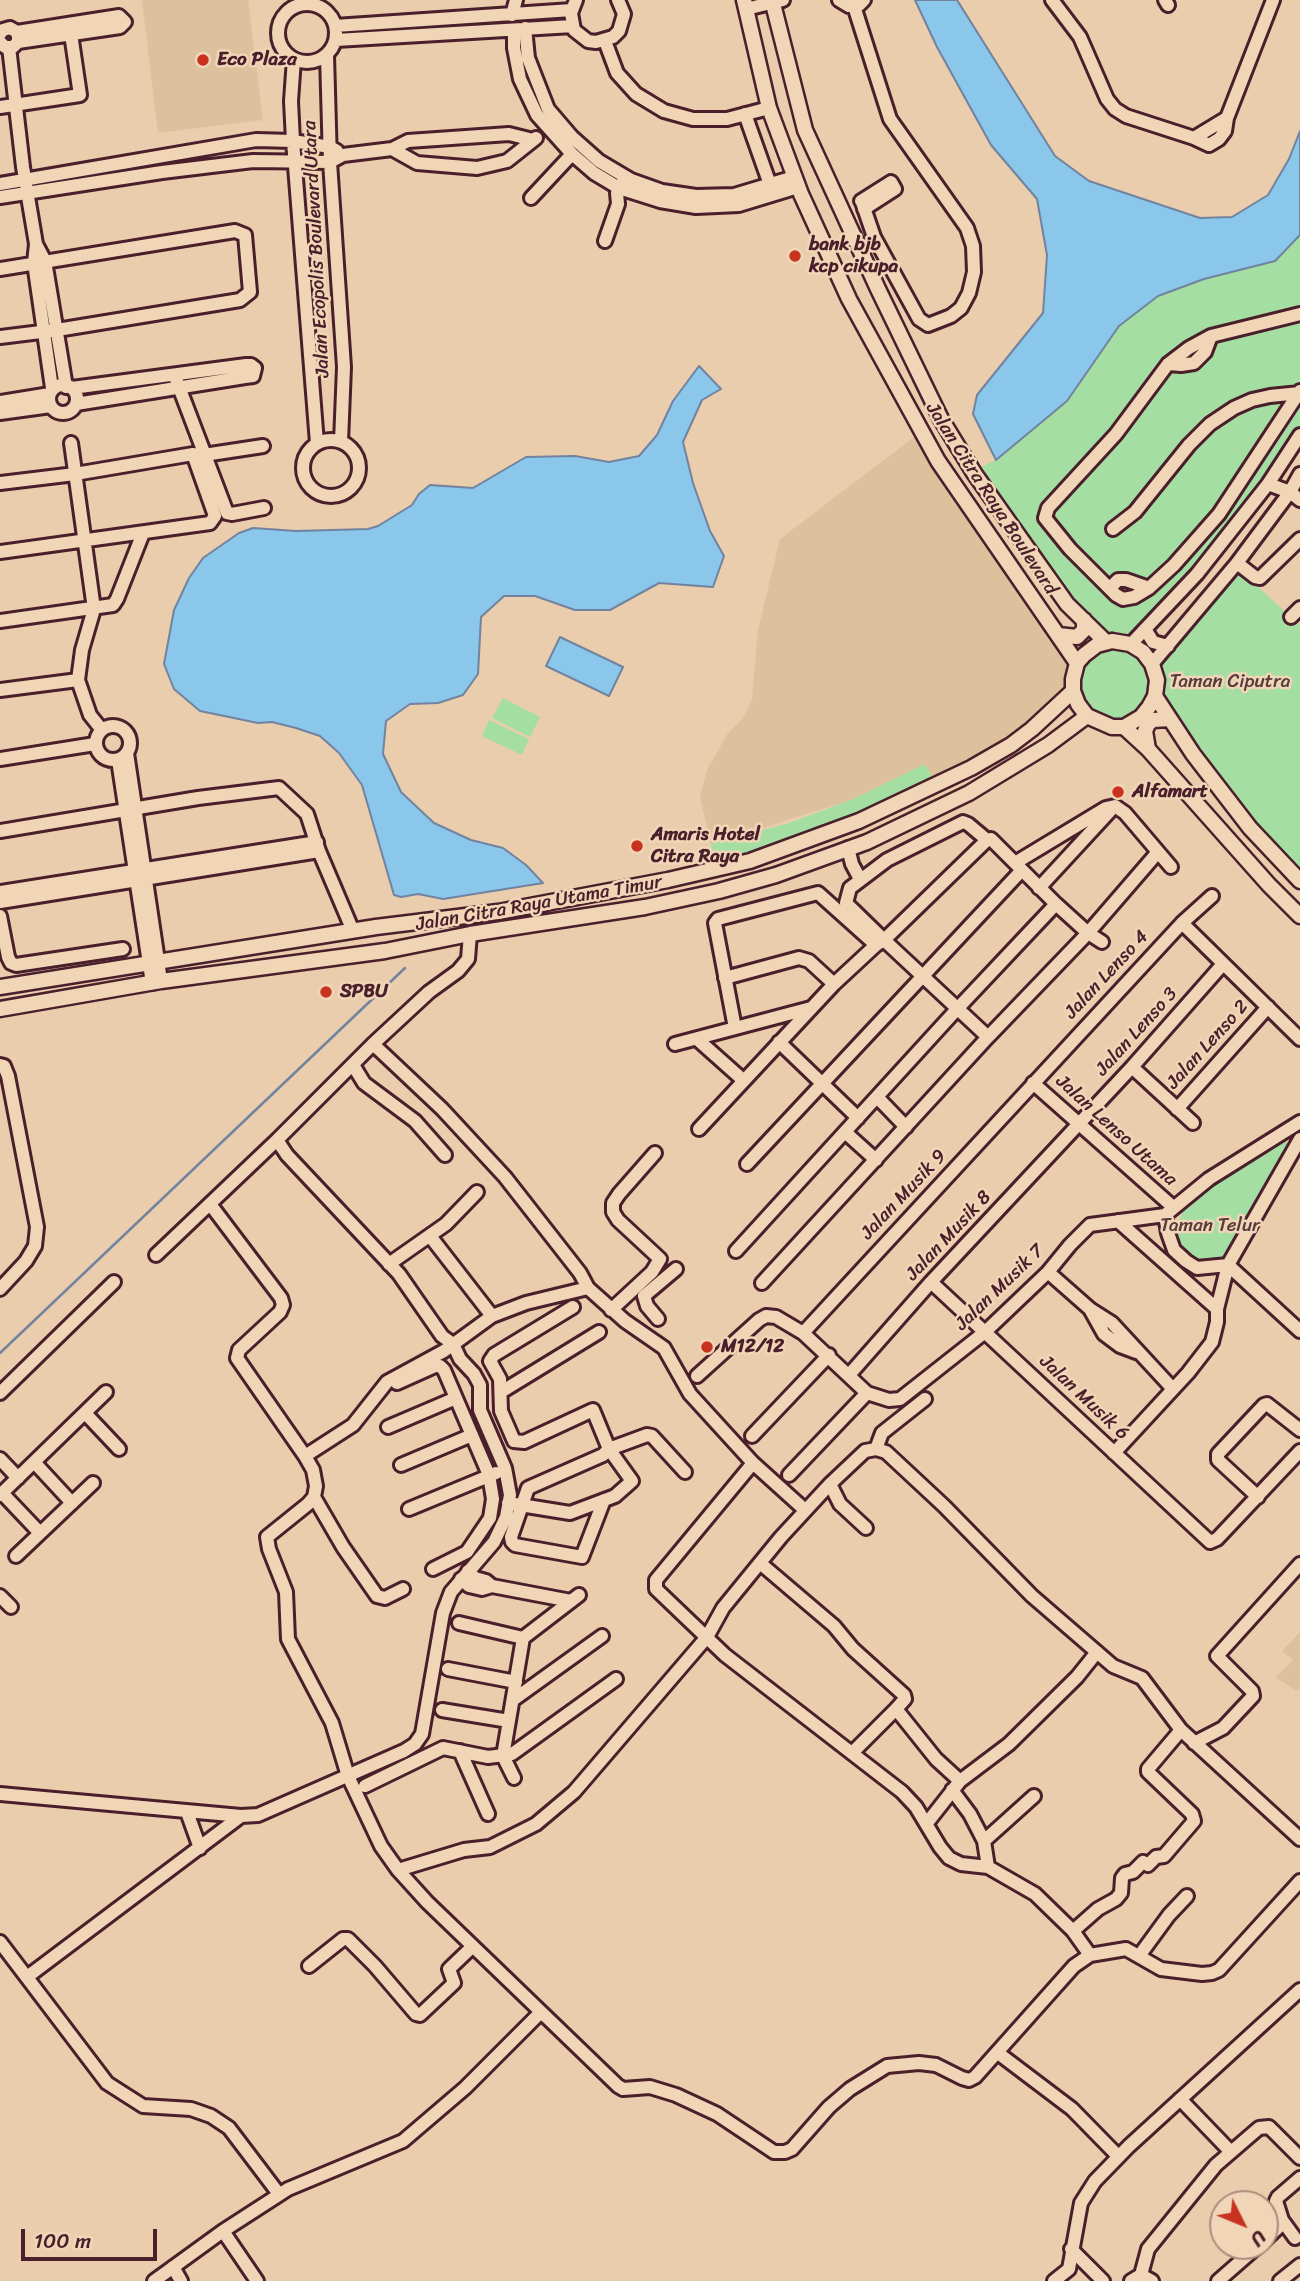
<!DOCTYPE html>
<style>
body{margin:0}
#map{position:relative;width:1300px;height:2281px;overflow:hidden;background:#e9cdac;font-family:Sriracha,sans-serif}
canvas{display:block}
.north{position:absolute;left:1209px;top:2190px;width:70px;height:70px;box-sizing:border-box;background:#f0d6b7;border:2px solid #ae8d7f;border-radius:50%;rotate:133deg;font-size:19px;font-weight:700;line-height:28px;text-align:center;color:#4a1f2b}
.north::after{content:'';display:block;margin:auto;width:24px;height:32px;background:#c8321e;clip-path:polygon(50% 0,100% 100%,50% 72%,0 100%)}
.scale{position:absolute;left:21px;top:2229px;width:136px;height:32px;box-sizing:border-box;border:4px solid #4a1f2b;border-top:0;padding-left:9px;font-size:21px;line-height:24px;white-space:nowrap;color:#4a1f2b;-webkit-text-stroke:5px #f0d6b7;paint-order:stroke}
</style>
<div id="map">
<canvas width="1300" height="2281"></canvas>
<div class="north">U</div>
<div class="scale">100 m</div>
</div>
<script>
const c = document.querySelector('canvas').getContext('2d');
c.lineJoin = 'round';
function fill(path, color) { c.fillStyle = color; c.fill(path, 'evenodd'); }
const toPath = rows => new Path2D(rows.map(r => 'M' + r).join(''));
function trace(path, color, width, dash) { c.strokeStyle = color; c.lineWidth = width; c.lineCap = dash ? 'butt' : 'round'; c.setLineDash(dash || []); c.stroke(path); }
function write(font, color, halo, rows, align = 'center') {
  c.font = font + ' Sriracha,sans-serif'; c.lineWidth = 5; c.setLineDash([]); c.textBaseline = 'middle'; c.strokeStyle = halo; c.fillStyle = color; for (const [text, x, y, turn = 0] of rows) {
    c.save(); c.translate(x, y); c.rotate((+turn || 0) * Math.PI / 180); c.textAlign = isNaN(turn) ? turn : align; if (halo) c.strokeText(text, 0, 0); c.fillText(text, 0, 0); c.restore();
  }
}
fill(toPath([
 [142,0,248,0,263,120,158,133],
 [921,432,1075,669,1073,691,1032,728,936,784,925,765,851,800,711,844,700,797,707,770,728,733,743,718,752,699,758,630,780,539],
 [1300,1632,1300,1689,1296,1691,1276,1677,1293,1660,1282,1651]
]), '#ddc09c');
fill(toPath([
 [1300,235,1300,427,1278,468,1197,574,1130,644,1152,665,1235,565,1300,626,1300,881,1155,697,1124,727,1087,716,1073,679,1097,645,1073,606,975,470,996,460,1067,401,1119,326,1158,296,1204,279],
 [503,698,540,717,530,737,492,718],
 [489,720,529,739,522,755,482,736],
 [925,764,936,784,716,869,711,844,786,824,851,800],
 [1280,1137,1289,1145,1227,1256,1200,1262,1184,1250,1175,1230,1185,1207]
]), '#a4dea3');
const water = toPath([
 [915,0,957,0,1055,156,1089,181,1200,218,1232,217,1268,195,1289,159,1300,131,1300,235,1275,261,1204,279,1158,296,1119,326,1067,401,996,460,973,414,977,395,1043,313,1047,255,1037,199,991,145,937,47,915,0],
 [699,366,721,389,702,400,683,442,693,483,710,531,724,556,713,587,659,583,610,610,575,610,535,596,504,596,481,617,478,674,463,695,438,703,410,704,386,721,383,754,401,792,434,823,471,840,503,848,526,865,543,883,443,899,418,894,401,897,394,895,362,785,339,753,320,736,296,728,272,722,258,723,200,711,174,689,164,664,174,610,189,578,203,558,239,533,253,528,296,531,368,529,378,526,412,505,419,494,430,485,473,488,526,457,575,456,609,462,639,456,657,435,673,401,699,366],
 [560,637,623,667,609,696,546,666,560,637]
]);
fill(water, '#8bc6eb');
trace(water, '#71839e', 2);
trace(toPath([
 [0,1353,405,968]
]), '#71839e', 2.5);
const minor = toPath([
 [576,0,571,13,574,30,588,41,596,42,613,37,619,31,624,14,618,0],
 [839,0,849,6,859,5,864,0],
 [1052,0,1080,37,1107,99,1115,109,1126,116,1194,138],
 [1165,0,1168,5],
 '278 33a29 29 0 1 1 58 0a29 29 0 1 1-58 0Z',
 [854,6,890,119,967,228,973,246,974,272,969,293,961,308,951,316,928,325,919,319,874,237,862,202,861,201,891,182,895,189,864,209],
 [746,9,783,0],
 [512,15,516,0],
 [335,26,572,10],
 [525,28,528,58,548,109,572,137,599,161,631,180,662,191,696,196,734,195,794,177],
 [514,30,514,48,520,79,537,115,572,154,594,173,619,188,660,201,696,207,739,205,798,187],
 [17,32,119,16,125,22,120,27,18,42],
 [0,34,3,30,10,28,17,32,18,37,18,42,13,47,5,47,0,42],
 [336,40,573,26],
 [605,41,617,73,636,94,664,111,693,119,727,119,769,108],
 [9,47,23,167,36,244],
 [327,55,330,162,344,367,341,442],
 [294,59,291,101,293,141,317,443],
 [0,107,80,95,71,34],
 [745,114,773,193],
 [1227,118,1194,138,1209,145,1219,139,1225,131,1227,118,1273,0],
 [392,149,417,163,477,168,507,161,536,138],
 [0,184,256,140,293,141,330,147,337,151],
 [0,197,162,172,253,161,330,162,343,155,392,149,408,141,509,134,533,140],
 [531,198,572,154],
 [605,241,618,204,617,193,622,183],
 [0,269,235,231,245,235,250,292,240,300,57,330,0,337],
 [1300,314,1211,336,1189,348,1168,364,1116,434,1048,508,1045,518,1070,549,1116,595,1123,599,1134,597,1149,588,1174,565,1219,514,1300,391],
 [1168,364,1181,365,1194,363,1205,352,1211,336],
 [176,379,227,513,232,514,264,508],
 '49 399a14 14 0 1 1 28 0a14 14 0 1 1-28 0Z',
 [52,388,34,263,36,244,45,261,66,387],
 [72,388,246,365,251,365,255,368,253,376,245,377,76,404],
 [0,402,50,394],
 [0,413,51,406],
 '303 468a28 28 0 1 1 56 0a28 28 0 1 1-56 0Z',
 [71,443,94,609,82,650,78,680,90,715,102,730],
 [204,455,263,446],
 [0,483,75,474,193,454,215,516,210,523,0,552],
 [1268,484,1290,492,1300,500],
 [1113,529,1135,512,1189,445,1210,424,1234,408,1252,400,1270,396,1300,393],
 [1237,563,1255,577,1260,578,1300,539],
 [1110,588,1118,580,1126,580,1149,588],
 [1291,617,1300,608],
 [0,621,113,605,117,599,143,533],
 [1145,629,1153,642,1168,646],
 [1131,644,1197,574,1268,484,1300,435],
 [1152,664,1237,563,1290,492,1300,474],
 [0,690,78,680],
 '96 743a17 17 0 1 1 34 0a17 17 0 1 1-34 0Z',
 [127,753,161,981],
 [0,759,95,744],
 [118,760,152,983],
 [0,831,198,798,279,788,307,814,319,851,353,931],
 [987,840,884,940,846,903,850,888,887,860,963,822,968,824,987,840,991,839,1056,904,1088,933,1102,942],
 [848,848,852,864,860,879],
 [1015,863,1106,808,1115,806,1125,813,1171,867],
 [1039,888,1110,811],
 [0,892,317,842],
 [0,902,319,851],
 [0,916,8,957,11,963,16,965,123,949],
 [1182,923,1300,1039],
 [725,978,799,958,809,961,834,984],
 [735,1028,715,923,718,919,818,893,876,945,884,940,988,1037],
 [697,1039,743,1080],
 [779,1042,858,1118],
 [373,1044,442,1109,505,1177,580,1273,588,1288],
 [675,1044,811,1008],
 [0,1065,4,1066,8,1076,37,1227,35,1246,26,1261,0,1289],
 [353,1065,364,1083,415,1121,445,1155],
 [1132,1067,1193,1123],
 [1033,1083,1173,1207],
 [877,1097,906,1127],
 [1177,1109,1268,1007],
 [699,1129,834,984,876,945],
 [845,1132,876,1160],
 [747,1164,1022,870],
 [210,1204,281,1298,283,1305,280,1312,239,1350,237,1358,305,1456,313,1470,316,1486,314,1497,308,1504,267,1537,269,1549,286,1592,288,1639,332,1723,348,1776,381,1846,398,1870,427,1902,618,2086,623,2089,650,2087,676,2095,717,2114,774,2152,785,2152,792,2149,829,2107,850,2089,887,2066,919,2063,936,2065,962,2078,969,2080,975,2077,1074,1966,1090,1955],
 [1118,1221,1217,1309],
 [430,1236,492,1316],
 [736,1251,958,1008,1056,904],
 [156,1255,277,1140],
 [389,1264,446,1224,477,1192],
 [1228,1265,1197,1268,1186,1261,1174,1250,1168,1233,1165,1215,1209,1179,1300,1122],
 [1228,1265,1300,1331],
 [1048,1272,1090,1309,1112,1323,1173,1389],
 [931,1282,1210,1542,1217,1539,1300,1451],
 [762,1283,988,1037,1088,933,1158,852],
 [1090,1309,1104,1334,1120,1346,1136,1352],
 [611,1310,652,1272,660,1259,618,1220,613,1212,613,1203,619,1194,655,1153],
 [658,1319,647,1306,644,1296,676,1269],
 [803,1333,1182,923,1212,896],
 [849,1375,931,1282,1132,1067,1223,964],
 [697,1376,759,1320,766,1316,776,1317,803,1333,867,1393,889,1400,900,1399,985,1332,1048,1272,1070,1245,1090,1225,1165,1215],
 [397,1383,435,1366,440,1366,444,1370,489,1475,493,1499,490,1518,467,1552,433,1569],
 [501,1392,599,1332],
 [0,1393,114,1282],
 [85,1413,119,1449],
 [388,1427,456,1398],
 [752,1436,829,1355],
 [876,1449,882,1433,925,1399],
 [1114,1453,1188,1373,1212,1342,1217,1322,1217,1309,1228,1265,1300,1139],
 [305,1456,353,1425,387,1382,444,1351,492,1316,526,1303,588,1288,625,1321,664,1348,690,1394,753,1463,805,1510],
 [0,1459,18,1478],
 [34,1462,72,1503],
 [753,1463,656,1580,656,1589,725,1655,902,1792,916,1807,940,1847,949,1858,961,1864,988,1867,1035,1894,1073,1931,1090,1955,1126,1949,1161,1969,1202,1974,1212,1973,1219,1970,1300,1881],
 [401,1465,472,1435],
 [789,1475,867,1393],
 [830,1484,840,1504,866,1528],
 [2,1493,40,1533],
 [0,1495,106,1392],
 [314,1497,343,1547,377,1596,385,1598,403,1589],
 [1258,1497,1218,1460,1218,1454,1264,1405,1267,1404,1300,1430],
 [604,1500,582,1557,515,1545,512,1542,511,1537,528,1488,603,1455,609,1449,647,1435,652,1436,685,1472],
 [508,1503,570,1513,615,1496,632,1481,609,1449,593,1410,524,1442,514,1441,501,1411,500,1379,490,1361,494,1355,573,1307],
 [409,1509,496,1473],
 [16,1556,93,1483],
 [760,1563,834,1626,853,1649,904,1695,905,1699,896,1709,852,1753],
 [468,1571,475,1578,486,1581,492,1586,571,1601],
 [461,1579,469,1586,482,1589,492,1586],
 [0,1596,11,1607],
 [459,1623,523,1638],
 [448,1669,516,1682],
 [513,1700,602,1636],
 [896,1709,936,1759,960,1781],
 [442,1710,509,1721],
 [1194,1743,1223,1728,1253,1696,1252,1691,1217,1656,1300,1564],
 [460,1751,488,1814],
 [514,1778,503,1756,523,1638,579,1595],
 [365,1786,443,1748,488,1757,512,1754,616,1679],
 [952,1790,970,1814,984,1841,988,1867],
 [0,1794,241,1816],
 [187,1812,200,1848],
 [927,1823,960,1781,1009,1744,1077,1677,1097,1652],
 [984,1841,1034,1796],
 [398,1870,464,1850,490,1847,536,1824,574,1792,707,1637,723,1608,781,1537,830,1484,865,1451,876,1449,886,1452,944,1506,1032,1596,1113,1666,1142,1678,1181,1730,1300,1839],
 [1073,1931,1098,1909,1116,1899,1121,1893,1122,1878,1125,1874,1133,1872,1143,1862,1148,1865,1156,1857,1164,1856,1194,1821,1192,1814,1148,1772,1148,1769,1181,1730],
 [0,1942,107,2083,143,2106,191,2109,211,2116,229,2128,279,2194],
 [1139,1956,1169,1915,1187,1896],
 [309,1966,343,1939,348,1939,375,1966,416,2014,420,2015,454,1983,449,1969,472,1947],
 [27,1977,241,1816,258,1815,404,1751,415,1744,422,1734,443,1613,451,1592,494,1542,506,1517,510,1495,505,1468,480,1410,480,1385,474,1374,460,1359,453,1344,442,1336,399,1274,287,1155,277,1140,373,1044,429,992,458,971,468,959,470,934],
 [998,2053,1072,2109,1118,2156],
 [1180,2099,1230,2151],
 [223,2231,257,2281],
 [1295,2238,1282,2220,1276,2201,1278,2197,1300,2178],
 [1265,2240,1283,2223],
 [1071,2249,1103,2281],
 [173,2267,181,2281],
 [1141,2275,1148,2249,1216,2165,1259,2128,1269,2127,1300,2158],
 [154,2281,223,2231,288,2189,403,2141,465,2088,540,2013],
 [1054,2281,1069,2269,1081,2203,1095,2181,1129,2146,1300,1990],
 [1131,2281,1141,2275,1152,2281],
 [1218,2281,1258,2246],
 [1280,2281,1300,2265]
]);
const major = toPath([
 [744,0,769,108,801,194,849,299,938,461,1077,663],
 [772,0,805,130,878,289,941,419,974,473,1067,604,1106,642],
 [1058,635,1077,637,1084,630,1084,620],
 [1112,641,1130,644,1143,652,1152,664,1157,680,1155,696,1149,707,1141,717,1124,727,1112,727,1087,716,1078,704,1073,691,1073,679,1077,663,1084,655,1097,645,1112,641],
 [1155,696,1193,754,1250,828,1300,881],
 [1124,727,1148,749,1269,885,1300,916],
 [1148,749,1145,731,1148,724,1153,720,1170,719],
 [0,987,376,927,498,912,668,880,750,861,859,821,971,768,1011,745,1032,729,1073,691],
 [0,1009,161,981,385,951,470,934,645,907,719,891,776,875,867,842,969,793,1048,745,1087,716]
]);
trace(minor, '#4a1f2b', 18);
trace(major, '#4a1f2b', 19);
trace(minor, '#f0d6b7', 12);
trace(major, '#f0d6b7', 14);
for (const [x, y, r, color] of [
 [203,60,7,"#c8321e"],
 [795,256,7,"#c8321e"],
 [1118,792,7,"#c8321e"],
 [637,846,7,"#c8321e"],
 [326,992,7,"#c8321e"],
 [707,1347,7,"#c8321e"]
]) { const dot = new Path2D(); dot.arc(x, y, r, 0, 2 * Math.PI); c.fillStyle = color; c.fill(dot); trace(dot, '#f0d6b7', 2.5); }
write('bold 19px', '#4a1f2b', '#f0d6b7', [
 ["Eco Plaza",217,60],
 ["bank bjb",809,245],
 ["kcp cikupa",809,267],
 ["Alfamart",1132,792],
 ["Amaris Hotel",651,835],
 ["Citra Raya",651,857],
 ["SPBU",340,992],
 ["M12/12",721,1347]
], 'left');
write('19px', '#4a1f2b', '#f0d6b7', [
 ["Jalan Ecopolis Boulevard Utara",317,249,-93],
 ["Jalan Citra Raya Boulevard",991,499,57],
 ["Jalan Citra Raya Utama Timur",539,904,-10],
 ["Jalan Lenso 4",1107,975,-47],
 ["Jalan Lenso 3",1137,1032,-48],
 ["Jalan Lenso 2",1208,1045,-48],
 ["Jalan Lenso Utama",1116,1131,42],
 ["Jalan Musik 9",904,1195,-47],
 ["Jalan Musik 8",949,1236,-47],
 ["Jalan Musik 7",1000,1288,-44],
 ["Jalan Musik 6",1084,1398,43]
]);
write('19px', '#583c3d', '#f0d6b7', [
 ["Taman Ciputra",1230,682],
 ["Taman Telur",1210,1226]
]);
</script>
